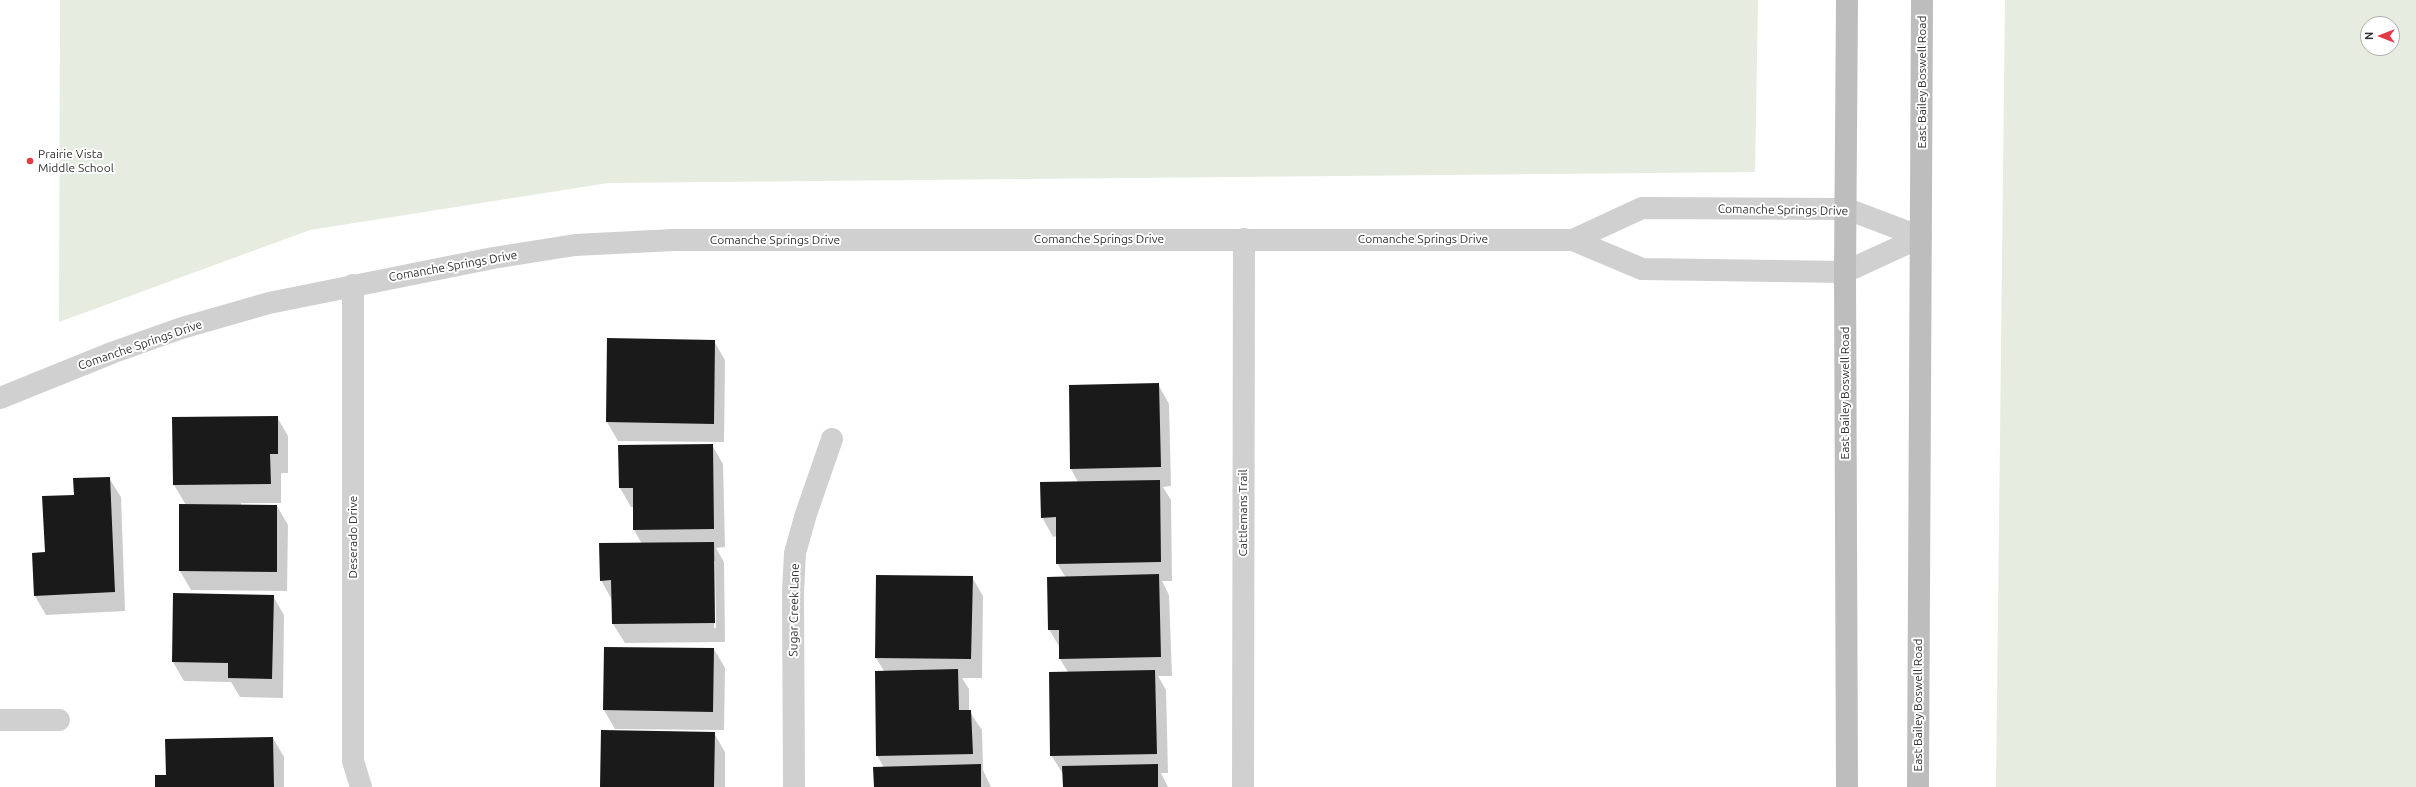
<!DOCTYPE html>
<style>
body{margin:0}
#map{position:relative;width:2416px;height:787px;overflow:hidden;background:#fff;font-family:Ubuntu,sans-serif}
canvas{display:block}
.north{position:absolute;left:2360px;top:16px;width:40px;height:40px;box-sizing:border-box;background:#fff;border:1px solid #adadad;border-radius:50%;rotate:270deg;font-size:11px;font-weight:700;line-height:16px;text-align:center;color:#333}
.north::after{content:'';display:block;margin:auto;width:14px;height:18px;background:#e63946;clip-path:polygon(50% 0,100% 100%,50% 72%,0 100%)}
</style>
<div id="map">
<canvas width="2416" height="787"></canvas>
<div class="north">N</div>
</div>
<script>
const c = document.querySelector('canvas').getContext('2d');
c.lineJoin = 'round';
function fill(path, color) { c.fillStyle = color; c.fill(path, 'evenodd'); }
const toPath = rows => new Path2D(rows.map(r => 'M' + r).join(''));
function trace(path, color, width, dash) { c.strokeStyle = color; c.lineWidth = width; c.lineCap = dash ? 'butt' : 'round'; c.setLineDash(dash || []); c.stroke(path); }
function write(font, color, halo, rows, align = 'center') {
  c.font = font + ' Ubuntu,sans-serif'; c.lineWidth = 4; c.setLineDash([]); c.textBaseline = 'middle'; c.strokeStyle = halo; c.fillStyle = color; for (const [text, x, y, turn = 0] of rows) {
    c.save(); c.translate(x, y); c.rotate((+turn || 0) * Math.PI / 180); c.textAlign = isNaN(turn) ? turn : align; if (halo) c.strokeText(text, 0, 0); c.fillText(text, 0, 0); c.restore();
  }
}
fill(toPath([
 [60,0,1758,0,1755,172,608,183,310,230,59,322],
 [2005,0,2416,0,2416,787,1996,787],
 [2368,24,2392,24,2392,48,2368,48]
]), '#e6ecdf');
fill(toPath([
 [714,341,725,360,724,442,618,441,607,422],
 [1158,384,1169,404,1171,486,1163,487,1171,500,1172,581,1162,581,1169,595,1172,676,1158,676,1166,690,1168,773,1161,773,1168,787,1064,787,1063,774,1051,755,1068,672,1060,659,1060,648,1049,629,1066,578,1057,563,1057,536,1053,537,1042,517,1078,482,1071,469,1070,386],
 [277,417,288,436,288,473,281,473,281,503,241,503,241,505,277,506,288,525,287,591,191,590,180,571,186,505,174,485],
 [712,445,723,464,725,547,716,548,724,562,725,642,625,643,613,624,612,600,601,580,642,544,634,530,634,507,631,507,620,488,619,446],
 [713,561,715,561,716,628,714,628],
 [109,478,121,497,125,611,46,615,35,596,46,553],
 [972,577,983,596,982,678,962,678,969,689,969,711,982,730,983,770,991,787,875,787,884,768,877,755,884,671,876,658],
 [273,596,284,615,283,698,240,697,231,682,184,681,173,662],
 [714,649,725,668,724,730,615,729,604,710],
 [714,733,725,752,725,787,601,787],
 [273,738,284,757,284,787,156,787,167,776]
]), '#0003');
fill(toPath([
 [607,338,715,340,714,424,606,422],
 [1159,383,1161,467,1070,469,1069,385],
 [278,416,278,454,270,454,271,484,173,485,172,417],
 [713,444,714,529,633,530,633,488,619,488,618,445],
 [110,477,115,592,34,596,32,553,45,552,42,496,74,495,73,478],
 [1160,480,1161,562,1056,564,1056,517,1041,518,1040,482],
 [179,504,277,505,277,572,179,571],
 [714,542,715,623,612,624,611,580,600,581,599,543],
 [1159,574,1161,657,1059,659,1059,630,1048,630,1047,577],
 [876,575,973,576,971,659,875,658],
 [173,593,274,595,272,679,228,678,228,663,172,662],
 [604,647,714,648,713,712,603,710],
 [958,669,959,710,971,710,973,754,876,756,875,671],
 [1155,670,1157,754,1050,756,1049,672],
 [601,730,715,732,714,787,600,787],
 [273,737,274,787,155,787,155,775,166,775,165,739],
 [981,764,981,787,874,787,873,767],
 [1158,764,1158,787,1063,787,1062,766]
]), '#1a1a1a');
trace(toPath([
 [1573,240,1642,208,1847,209,1921,237],
 [353,285,353,761,361,787],
 [0,398,114,352,182,328,269,303,493,258,575,245,673,240,1573,240,1642,269,1845,272,1921,237],
 [0,720,59,720],
 [794,787,793,592,795,553,806,514,832,439],
 [1243,787,1244,239]
]), '#d0d0d0', 22);
trace(toPath([
 [1847,0,1845,272,1847,787],
 [1918,787,1922,0]
]), '#bdbdbd', 22);
for (const [x, y, r, color] of [
 [30,161,4,"#e63946"]
]) { const dot = new Path2D(); dot.arc(x, y, r, 0, 2 * Math.PI); c.fillStyle = color; c.fill(dot); trace(dot, '#fff', 1.5); }
write('12px', '#333', '#fff', [
 ["East Bailey Boswell Road",1922,82,-90],
 ["Comanche Springs Drive",1783,210,1],
 ["Comanche Springs Drive",1099,239],
 ["Comanche Springs Drive",1423,239],
 ["Comanche Springs Drive",775,240],
 ["Comanche Springs Drive",453,266,-10],
 ["Comanche Springs Drive",140,345,-19],
 ["East Bailey Boswell Road",1845,393,-90],
 ["Cattlemans Trail",1243,513,-90],
 ["Deserado Drive",353,537,-90],
 ["Sugar Creek Lane",794,610,-89],
 ["East Bailey Boswell Road",1918,705,-90]
]);
write('12px', '#333', '#fff', [
 ["Prairie Vista",38,154],
 ["Middle School",38,168]
], 'left');
</script>
